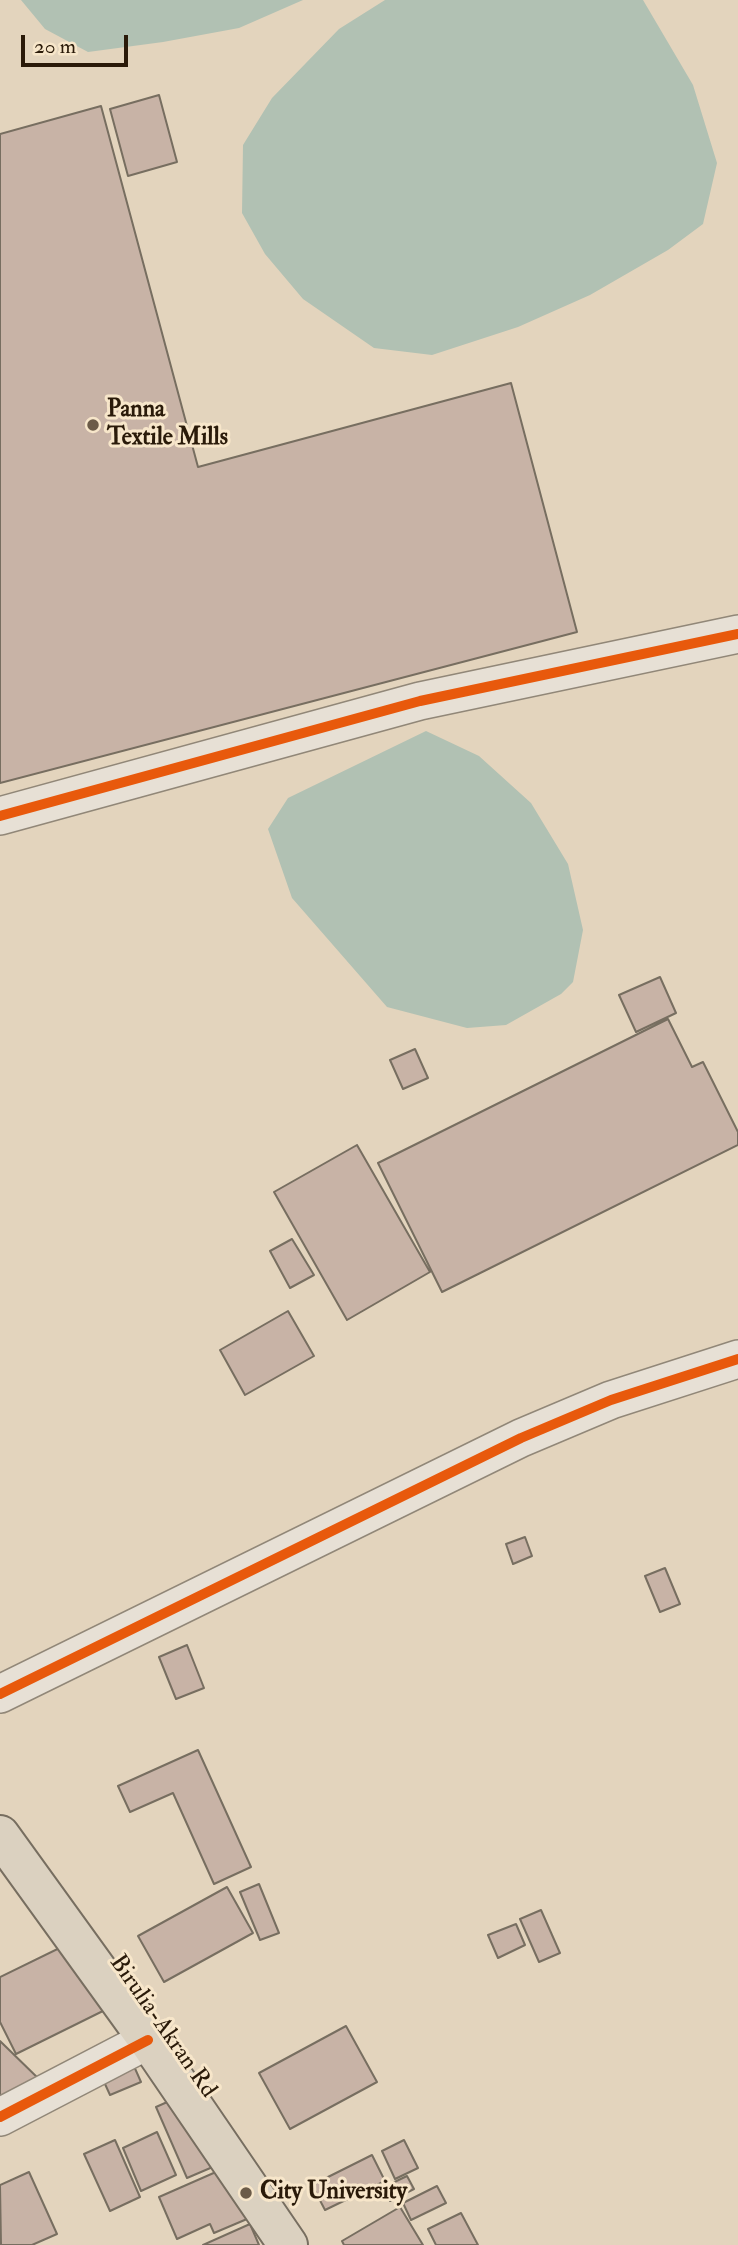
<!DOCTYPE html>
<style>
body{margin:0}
#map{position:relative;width:738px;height:2245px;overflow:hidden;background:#e3d4bd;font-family:"IM FELL Double Pica",serif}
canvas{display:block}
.scale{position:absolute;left:21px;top:35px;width:107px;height:32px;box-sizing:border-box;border:4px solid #2a1a09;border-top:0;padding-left:9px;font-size:21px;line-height:24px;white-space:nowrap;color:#2a1a09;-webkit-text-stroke:5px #f7e6ca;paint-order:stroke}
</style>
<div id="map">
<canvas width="738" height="2245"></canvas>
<div class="scale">20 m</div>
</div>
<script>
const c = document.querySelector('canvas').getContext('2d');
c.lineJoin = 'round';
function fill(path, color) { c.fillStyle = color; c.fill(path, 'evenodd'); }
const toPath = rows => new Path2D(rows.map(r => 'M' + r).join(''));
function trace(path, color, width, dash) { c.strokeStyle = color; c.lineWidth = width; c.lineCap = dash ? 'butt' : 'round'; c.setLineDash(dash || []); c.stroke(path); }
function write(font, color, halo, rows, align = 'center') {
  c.font = font + ' "IM FELL Double Pica",serif'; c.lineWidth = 6; c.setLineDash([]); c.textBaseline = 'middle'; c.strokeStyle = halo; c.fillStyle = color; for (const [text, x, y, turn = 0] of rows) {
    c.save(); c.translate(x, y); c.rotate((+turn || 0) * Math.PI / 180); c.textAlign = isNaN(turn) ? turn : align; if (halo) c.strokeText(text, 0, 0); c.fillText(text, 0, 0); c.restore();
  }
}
fill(toPath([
 [21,0,303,0,239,28,163,42,88,52,45,29],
 [385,0,643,0,693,85,717,163,703,224,668,250,590,295,518,327,432,355,374,348,303,299,265,254,242,213,243,145,272,98,339,29],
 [426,731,479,756,531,803,568,864,583,930,573,982,561,994,506,1025,467,1028,387,1007,292,898,268,829,288,798]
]), '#b1c1b3');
const building = toPath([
 [159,95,177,162,128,176,110,109,159,95],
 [101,106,198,467,511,383,577,632,0,783,0,134,101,106],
 [660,977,676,1013,636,1032,619,995,660,977],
 [668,1019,692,1067,703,1062,738,1132,738,1145,442,1292,378,1163,668,1019],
 [415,1049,428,1078,403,1089,390,1060,415,1049],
 [357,1145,430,1272,347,1320,274,1192,357,1145],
 [292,1239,314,1275,290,1288,270,1251,292,1239],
 [288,1311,314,1356,245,1395,220,1350,288,1311],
 [525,1537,532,1556,513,1564,506,1544,525,1537],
 [665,1568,680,1604,660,1612,645,1576,665,1568],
 [187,1645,204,1688,176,1699,159,1657,187,1645],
 [198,1750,251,1867,214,1884,173,1793,130,1812,118,1786,198,1750],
 [259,1884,279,1933,260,1940,240,1892,259,1884],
 [227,1887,253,1933,164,1982,138,1936,227,1887],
 [541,1910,560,1953,539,1962,520,1919,541,1910],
 [516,1924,525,1945,498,1958,488,1935,516,1924],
 [80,1938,113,2006,16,2054,0,2022,0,1977,80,1938],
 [346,2026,377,2082,290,2129,259,2073,346,2026],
 [121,2037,141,2082,110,2095,90,2051,121,2037],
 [0,2041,43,2083,0,2108,0,2041],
 [183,2095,215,2166,187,2178,156,2107,183,2095],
 [157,2132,176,2175,141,2191,123,2148,157,2132],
 [115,2140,140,2197,110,2211,84,2154,115,2140],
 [404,2140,418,2168,395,2179,382,2151,404,2140],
 [372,2155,385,2181,325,2210,312,2185,372,2155],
 [225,2168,247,2219,214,2233,210,2224,177,2239,159,2197,225,2168],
 [29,2172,57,2234,32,2245,1,2245,0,2185,29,2172],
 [407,2176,414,2189,390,2201,384,2187,407,2176],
 [437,2186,446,2203,411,2220,403,2203,437,2186],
 [400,2207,423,2245,344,2245,342,2241,400,2207],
 [461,2213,478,2245,436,2245,428,2229,461,2213],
 [250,2224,259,2245,203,2245,250,2224]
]);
fill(building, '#c8b3a6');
trace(building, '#776e60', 2);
const minor = toPath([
 [0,816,420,701,738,634],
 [0,1694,521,1438,611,1400,738,1359],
 [0,2117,148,2040]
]);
const trunk = toPath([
 [0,1835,148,2040,288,2245]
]);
trace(minor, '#918778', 40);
trace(trunk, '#776e60', 42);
trace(minor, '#e7e0d5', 37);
trace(trunk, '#dbd1c0', 38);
trace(toPath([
 [0,816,420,701,738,634],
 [0,1694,521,1438,611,1400,738,1359],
 [0,2117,148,2040]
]), '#e8590c', 10);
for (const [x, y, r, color] of [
 [93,425,7,"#6b5b48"],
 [246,2193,7,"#6b5b48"]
]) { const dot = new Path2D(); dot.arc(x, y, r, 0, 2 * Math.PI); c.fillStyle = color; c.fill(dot); trace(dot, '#f7e6ca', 2.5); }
write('bold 24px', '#2a1a09', '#f7e6ca', [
 ["Panna",107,411],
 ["Textile Mills",107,439],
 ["City University",260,2193]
], 'left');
write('24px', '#2a1a09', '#f7e6ca', [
 ["Birulia-Akran Rd",162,2027,55]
]);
</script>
